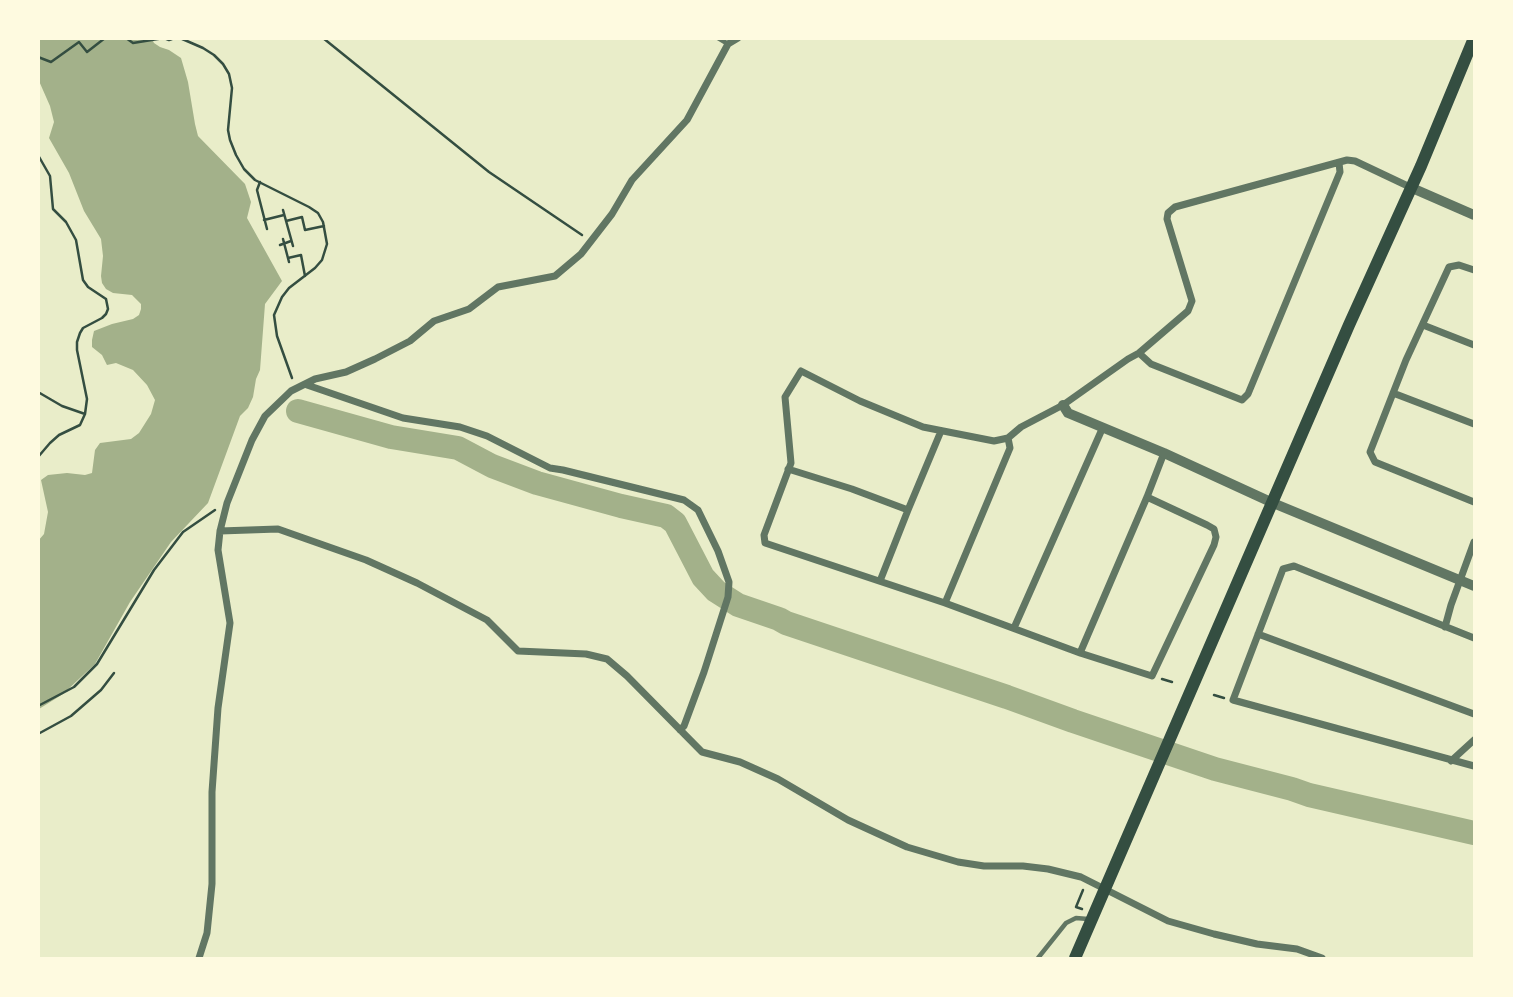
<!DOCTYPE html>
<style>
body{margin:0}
#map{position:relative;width:1513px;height:997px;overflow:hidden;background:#e9edc9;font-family:Montserrat,sans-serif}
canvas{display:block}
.frame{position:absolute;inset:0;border:40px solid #fefae0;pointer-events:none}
</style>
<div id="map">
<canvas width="1513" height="997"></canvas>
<div class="frame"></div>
</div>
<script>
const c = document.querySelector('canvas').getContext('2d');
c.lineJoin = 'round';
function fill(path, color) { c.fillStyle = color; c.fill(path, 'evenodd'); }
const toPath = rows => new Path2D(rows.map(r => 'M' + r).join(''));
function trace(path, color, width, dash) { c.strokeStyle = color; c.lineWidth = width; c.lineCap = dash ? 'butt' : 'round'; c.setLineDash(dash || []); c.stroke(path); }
fill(toPath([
 [38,39,152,39,154,43,160,47,169,50,181,58,188,82,195,124,198,136,245,184,251,202,247,218,282,281,265,304,260,370,256,379,253,397,248,408,240,416,208,503,171,542,130,602,95,664,63,694,39,709,38,541,44,534,48,512,41,480,48,475,67,473,85,475,92,473,95,450,100,443,131,439,139,433,151,414,155,400,147,385,133,370,116,363,107,365,102,355,92,347,92,340,94,331,112,324,133,319,139,315,141,309,141,304,132,295,113,293,106,289,102,283,101,276,103,256,101,239,84,211,69,173,49,138,54,122,50,106,39,81]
]), '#a3b18a');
trace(toPath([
 [298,411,391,437,458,448,492,466,537,483,621,506,666,516,675,523,703,577,716,591,738,605,779,619,786,623,1007,697,1073,721,1215,769,1292,789,1309,795,1474,833]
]), '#a3b18a', 24);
trace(toPath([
 [126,38,133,43,164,38],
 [164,38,169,40,172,39],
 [180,38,203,48,214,55,223,64,229,74,232,88,228,130,230,140,236,155,244,169,255,180,309,207,318,213,323,222,327,244,322,260,315,268,289,288,282,297,274,315,277,336,292,378],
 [323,38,489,172,582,235],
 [38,57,51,62,79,42,87,52,105,38],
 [38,155,50,176,53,209,66,222,76,240,83,280,88,287,106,299,108,309,106,314,102,318,83,328,80,333,77,342,77,350,87,399,85,414,80,425,59,435,50,443,38,457],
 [260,182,257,190,267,229],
 [283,210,293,246],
 [264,220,284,215],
 [286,221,302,217,305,230,324,226],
 [283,239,289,262],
 [280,245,291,241],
 [288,258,301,255,305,276],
 [38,392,62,406,85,414],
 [1162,679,1172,682],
 [1214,695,1224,698],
 [38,706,74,687,97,664,154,570,183,532,215,510],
 [38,734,71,716,101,690,114,673],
 [1082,909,1076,907,1083,890]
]), '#344e41', 2.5);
trace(toPath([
 [718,38,728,44],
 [1038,958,1066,923,1076,918,1088,919]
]), '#617663', 4.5);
trace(toPath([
 [1474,270,1459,265,1449,267,1406,360,1370,452,1375,462,1474,502],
 [1423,325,1474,345],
 [1139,353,1151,364,1242,400,1248,394,1340,172,1339,163],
 [307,385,403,418,460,427,487,436,550,468,563,470,684,500,698,510,718,551,729,582,728,597,704,672,684,726,680,730],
 [1393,393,1474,424],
 [788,469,852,489,908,510],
 [1147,497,1207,525,1214,529,1216,537,1214,545,1152,676,1080,653,945,603,765,543,764,535,791,463,785,397,801,371,860,401,923,427,994,441,1008,438,1021,427,1063,405,1128,359,1139,353,1188,311,1192,301,1167,219,1168,213,1175,207,1347,160,1355,161,1412,188],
 [220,531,278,529,366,560,417,583,487,620,518,651,586,654,607,659,627,676,702,752,740,762,778,779,848,820,907,847,958,862,984,866,1023,866,1048,869,1081,877,1168,921,1214,934,1257,944,1297,949,1322,958],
 [880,581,908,510,941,431],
 [945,603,1010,448,1008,438],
 [1445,627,1451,605,1474,542],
 [1014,628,1103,427],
 [1258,634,1474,714],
 [1474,638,1294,566,1283,569,1233,700,1474,766],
 [1080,653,1147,497,1164,453],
 [1451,761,1474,740],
 [199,958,207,933,212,884,212,792,218,708,230,623,218,550,220,531,227,503,252,440,265,416,291,391,315,379,346,372,375,359,410,341,434,321,469,309,498,287,555,276,581,254,612,214,632,180,687,120,728,44,738,38]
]), '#617663', 7);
trace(toPath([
 [1412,188,1474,215],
 [1063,405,1068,413,1164,453,1273,503,1474,586]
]), '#617663', 10);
trace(toPath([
 [1075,958,1349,325,1421,166,1474,38]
]), '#344e41', 12);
</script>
